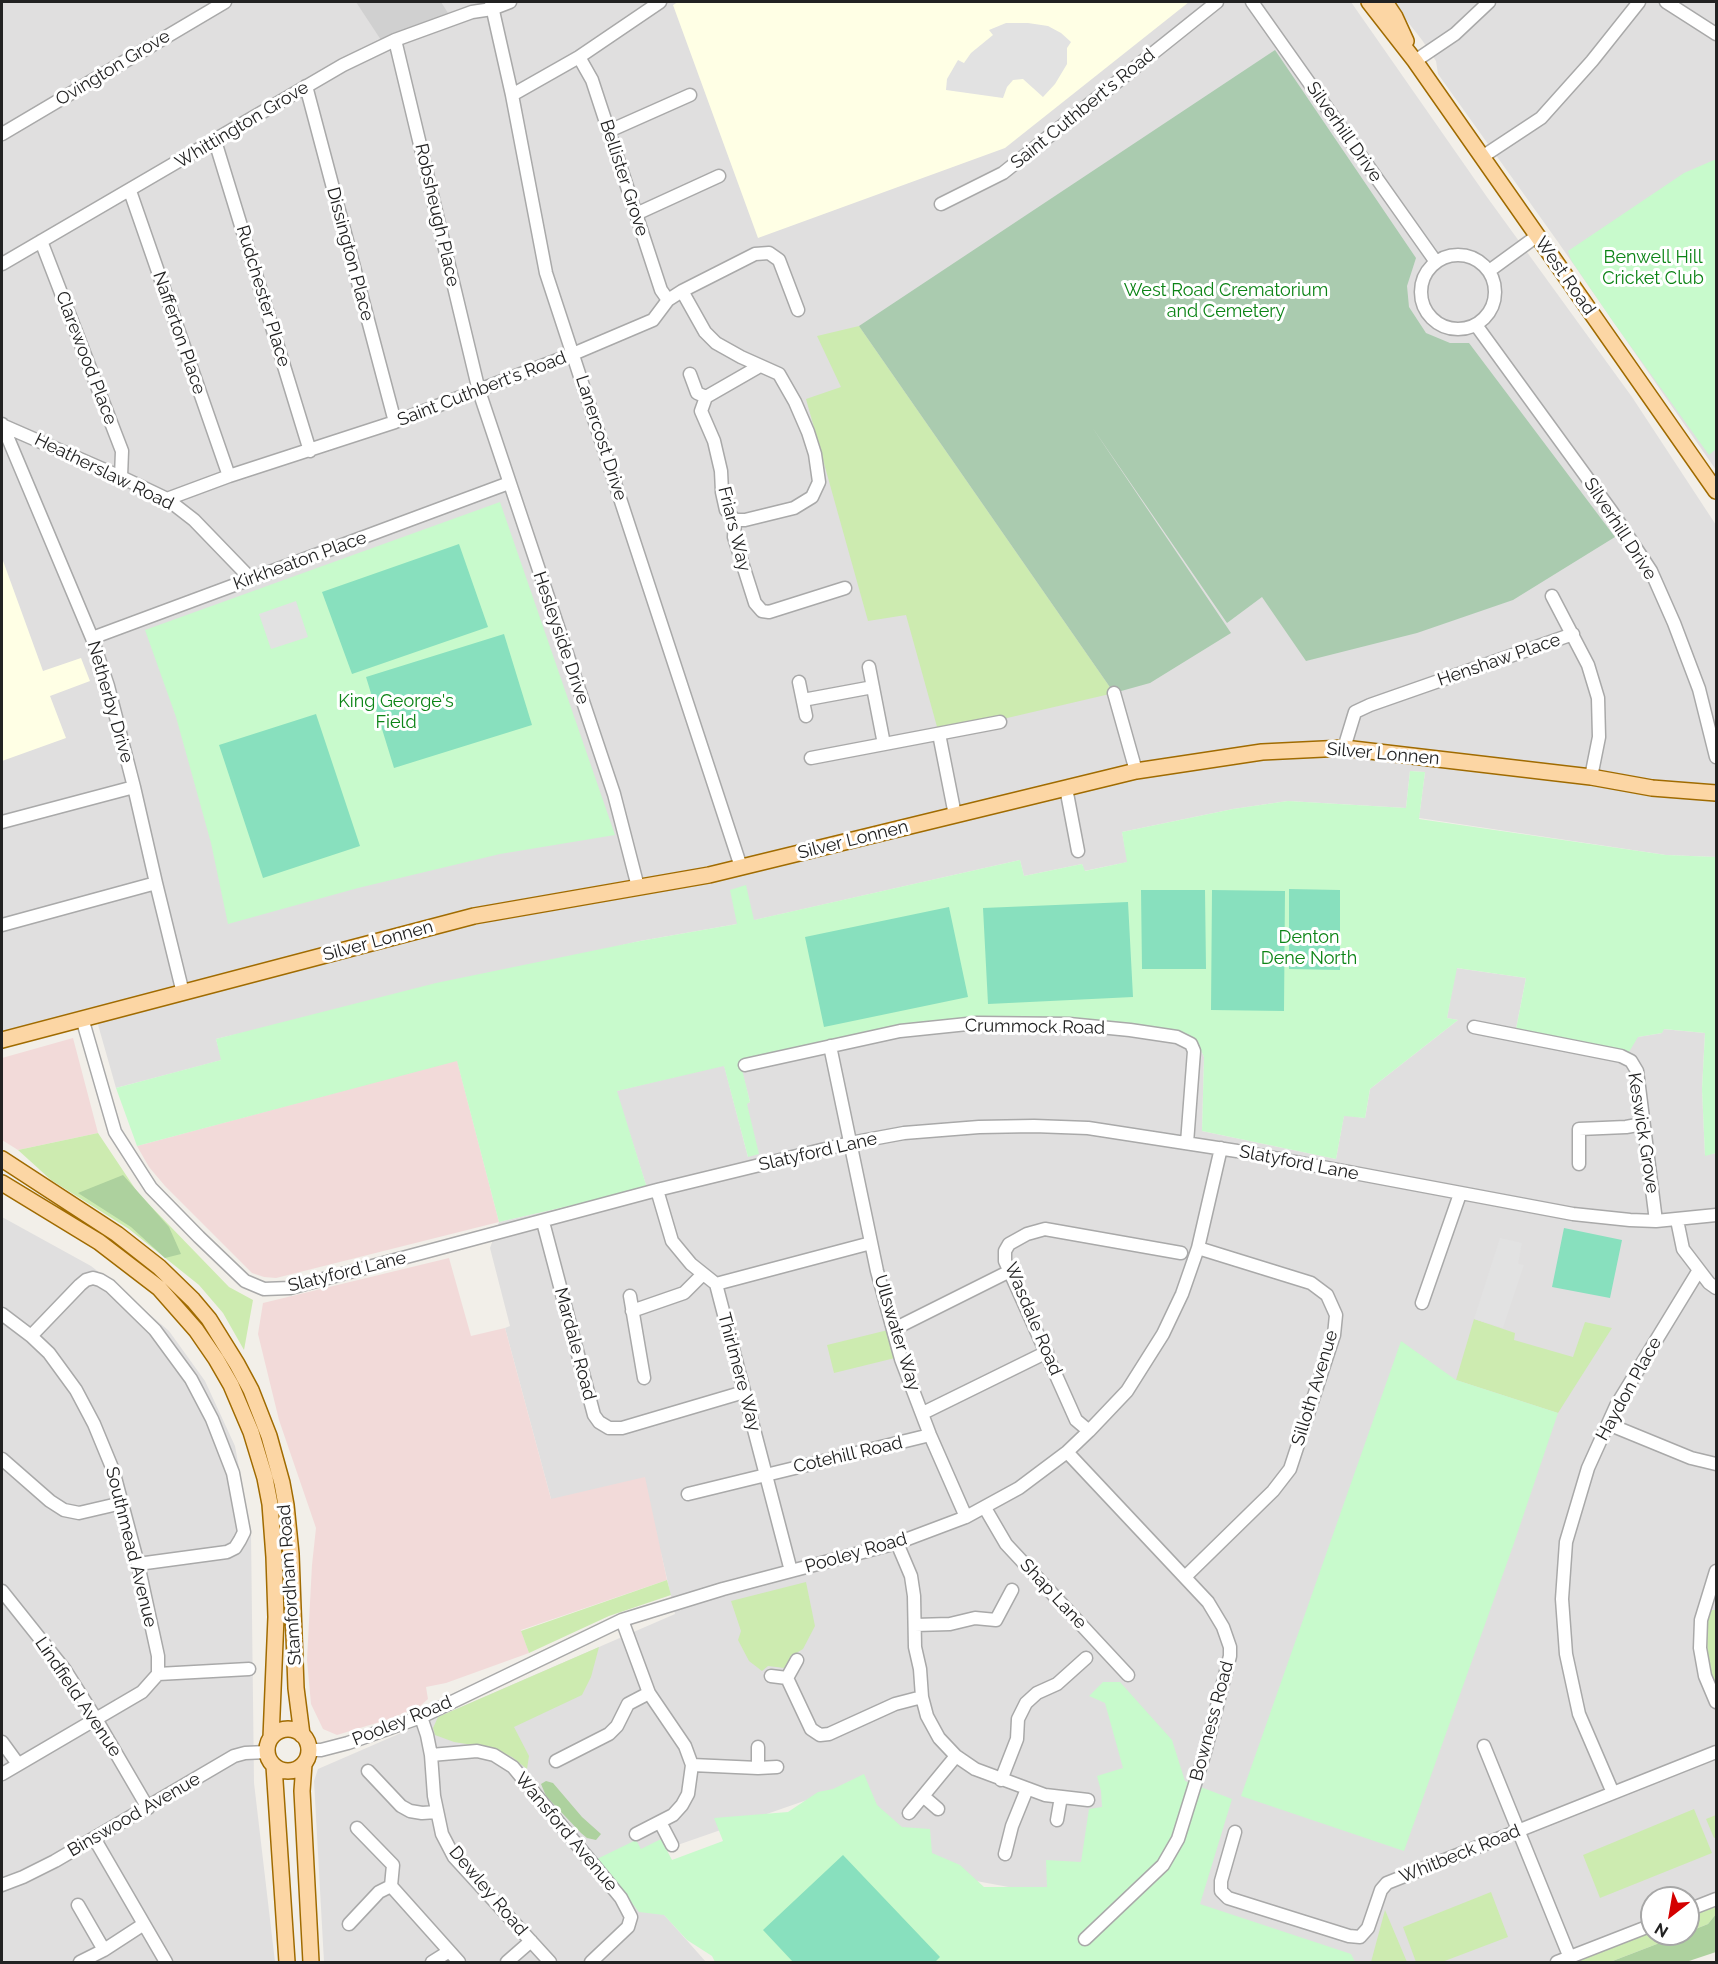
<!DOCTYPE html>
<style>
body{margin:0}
#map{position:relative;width:1718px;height:1964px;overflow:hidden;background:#f2efe9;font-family:Raleway,sans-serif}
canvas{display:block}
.frame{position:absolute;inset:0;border:3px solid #222;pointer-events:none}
.north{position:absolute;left:1640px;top:1886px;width:60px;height:60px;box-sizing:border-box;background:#fff;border:2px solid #a7a7a7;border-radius:50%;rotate:211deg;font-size:16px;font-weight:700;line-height:24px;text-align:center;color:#222}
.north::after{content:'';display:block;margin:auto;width:21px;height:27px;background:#d40000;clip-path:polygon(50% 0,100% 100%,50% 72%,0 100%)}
</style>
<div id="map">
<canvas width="1718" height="1964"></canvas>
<div class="frame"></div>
<div class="north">N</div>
</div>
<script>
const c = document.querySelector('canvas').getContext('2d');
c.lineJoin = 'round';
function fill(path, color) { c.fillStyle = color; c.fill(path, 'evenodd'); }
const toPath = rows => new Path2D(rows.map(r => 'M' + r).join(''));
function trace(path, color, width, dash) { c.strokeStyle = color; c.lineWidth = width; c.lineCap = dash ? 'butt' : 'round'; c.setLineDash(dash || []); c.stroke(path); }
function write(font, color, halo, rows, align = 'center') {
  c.font = font + ' Raleway,sans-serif'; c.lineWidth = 6; c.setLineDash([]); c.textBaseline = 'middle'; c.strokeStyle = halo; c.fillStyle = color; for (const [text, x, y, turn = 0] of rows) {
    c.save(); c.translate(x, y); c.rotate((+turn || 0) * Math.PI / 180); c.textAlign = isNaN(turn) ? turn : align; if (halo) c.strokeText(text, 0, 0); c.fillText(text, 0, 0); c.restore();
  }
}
fill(toPath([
 [2,2,1351,2,1487,197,1632,397,1716,525,1716,857,1666,855,1419,818,1425,772,1410,771,1406,808,1288,801,1233,809,1122,832,1128,862,1084,871,1082,864,1024,876,1020,860,737,924,640,941,216,1039,222,1060,116,1088,93,1007,2,1033],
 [1392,2,1716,2,1716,470,1558,242,1438,74,1436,61,1422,40],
 [1456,968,1526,978,1516,1029,1638,1037,1662,1033,1663,1029,1705,1033,1702,1089,1705,1155,1716,1153,1716,1905,1688,1916,1688,1898,1652,1898,1652,1930,1572,1962,1294,1962,1052,1895,949,1876,853,1784,620,1865,706,1962,324,1962,314,1781,318,1769,675,1614,661,1553,551,1499,505,1328,510,1326,490,1248,499,1222,647,1188,616,1091,724,1065,748,1157,747,1103,750,1102,739,1061,821,1042,899,1027,970,1019,1181,1033,1198,1044,1204,1057,1202,1131,1336,1159,1344,1115,1365,1118,1370,1089,1458,1020,1447,1018],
 [2,1217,91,1266,119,1288,169,1331,205,1381,235,1446,251,1533,254,1783,275,1962,2,1962]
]), '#e0dfdf');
fill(toPath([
 [73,1038,98,1133,18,1150,2,1140,2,1058],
 [457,1060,499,1222,276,1278,264,1277,252,1273,165,1186,149,1167,137,1146],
 [449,1258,471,1336,505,1328,551,1499,645,1477,667,1580,521,1630,529,1653,446,1683,426,1687,428,1699,419,1707,386,1720,337,1735,323,1729,311,1704,307,1660,312,1565,316,1528,279,1420,258,1334,263,1303]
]), '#f2dad9');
fill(toPath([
 [678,2,1189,2,1005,148,758,238,673,5],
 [2,558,43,671,81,658,90,681,50,696,66,738,2,761]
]), '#ffffe5');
fill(toPath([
 [356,2,441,2,448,13,381,40]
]), '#d0d0d0');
fill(toPath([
 [859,326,1114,693,939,734,906,615,868,621,806,399,841,387,817,336],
 [98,1133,138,1193,229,1287,253,1300,244,1350,223,1313,199,1285,129,1229,51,1180,18,1150],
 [1474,1319,1515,1333,1514,1340,1573,1357,1585,1322,1612,1328,1558,1413,1456,1380],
 [888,1330,895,1358,834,1373,827,1345],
 [667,1580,671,1595,609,1616,529,1653,521,1631],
 [806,1582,815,1626,803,1649,793,1655,784,1668,768,1666,762,1671,749,1661,738,1640,741,1631,731,1601],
 [1709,1610,1716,1610,1716,1691,1708,1662,1706,1623],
 [599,1647,591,1677,582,1695,514,1727,529,1756,527,1769,512,1757,485,1747,454,1742,435,1735,433,1728,438,1717],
 [1694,1809,1712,1853,1600,1898,1583,1855],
 [1716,1815,1716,1837,1714,1838,1706,1819],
 [1491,1892,1508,1937,1442,1962,1416,1962,1403,1927],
 [1716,1905,1716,1914,1708,1924,1688,1932,1688,1916],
 [1385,1910,1407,1962,1371,1962],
 [1652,1930,1652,1934,1683,1934,1610,1962,1572,1962]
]), '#cdebb0');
fill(toPath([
 [123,1175,169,1227,181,1254,165,1258,131,1227,78,1193],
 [546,1781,553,1783,582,1817,601,1834,596,1840,587,1838,581,1833,546,1796,541,1784],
 [1716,1914,1716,1952,1686,1962,1610,1962,1683,1934,1688,1934,1688,1932,1708,1924]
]), '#add19e');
fill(toPath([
 [1275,50,1416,258,1407,286,1409,307,1426,333,1450,343,1469,343,1615,537,1513,600,1417,633,1306,661,1262,597,1227,623,1092,427,1231,633,1150,683,1114,693,859,326]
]), '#aacbaf');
fill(toPath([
 [1714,160,1716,160,1716,449,1709,455,1614,323,1571,260,1568,251,1684,173],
 [500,502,615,835,500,854,358,888,228,924,211,843,176,717,145,630],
 [1410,771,1425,772,1419,819,1666,855,1716,857,1716,1153,1705,1156,1702,1089,1705,1033,1664,1029,1662,1033,1638,1037,1629,1052,1516,1029,1526,978,1457,968,1447,1018,1458,1020,1370,1089,1365,1118,1344,1116,1336,1159,1202,1131,1204,1057,1198,1044,1181,1033,1130,1025,899,1027,821,1042,740,1061,750,1102,747,1104,759,1154,748,1157,724,1066,617,1091,647,1188,499,1222,457,1061,137,1146,116,1088,221,1060,216,1039,436,983,640,941,737,924,730,890,746,885,754,920,1020,860,1024,876,1082,864,1085,871,1127,862,1122,832,1233,809,1288,801,1406,808],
 [1401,1341,1456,1380,1558,1413,1513,1546,1404,1851,1241,1796],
 [1103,1682,1120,1682,1172,1740,1185,1781,1232,1799,1200,1904,1351,1954,1355,1962,715,1962,712,1956,687,1940,664,1915,639,1912,597,1859,636,1840,641,1849,661,1839,672,1860,723,1841,714,1818,788,1812,818,1792,833,1789,864,1774,877,1805,902,1827,930,1829,932,1853,960,1865,984,1887,1047,1887,1046,1860,1081,1862,1089,1809,1102,1807,1101,1791,1097,1776,1123,1768,1105,1703,1089,1696]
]), '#c8facc');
fill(toPath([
 [459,544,488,627,352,674,322,592],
 [504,634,532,725,394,768,366,677],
 [316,714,360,846,263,878,219,745],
 [1289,889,1340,890,1340,970,1289,969],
 [1141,890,1205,890,1206,969,1142,969],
 [1212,890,1285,891,1284,1011,1211,1010],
 [1128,902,1133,997,988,1004,983,908],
 [949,907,968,997,824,1027,805,937],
 [1564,1228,1622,1240,1610,1298,1552,1287],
 [843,1855,940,1957,935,1962,793,1962,763,1930]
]), '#88e0be');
fill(toPath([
 [1006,23,1028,23,1048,26,1061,33,1071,42,1067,48,1067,64,1055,84,1043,97,1023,79,1013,80,1007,87,1003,98,946,90,947,79,958,60,964,63,971,53,993,35,989,30],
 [296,601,308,637,271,649,259,614],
 [1500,1238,1522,1243,1518,1264,1524,1265,1503,1328,1474,1319]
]), '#e2e2e2');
const minor = toPath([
 [491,2,512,95,546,273,741,867],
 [1252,2,1436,262],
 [1666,2,1716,34],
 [395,40,479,391,614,794,638,887],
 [579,57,592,80,661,290,668,300],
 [1415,61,1455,34,1489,2],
 [306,86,395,422],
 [512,95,579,57,660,2],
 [609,131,690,95],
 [2,134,225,2],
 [215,141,310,451],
 [1482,157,1541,118,1592,61,1639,2],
 [130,191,229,476],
 [941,204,1003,173,1217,2],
 [636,214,719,176],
 [41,241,122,451,121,477],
 '1421 292a37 37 0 1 1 74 0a37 37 0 1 1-74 0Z',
 [2,264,343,65,395,40,472,12,492,9,510,2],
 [1489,271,1537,236],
 [682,291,705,332,716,343,741,357,779,374,795,402,808,432,815,454,819,482,812,497,794,508,745,520,735,520],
 [1476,325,1612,512,1651,571,1674,623,1699,689,1716,757],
 [690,374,697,393,706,397,760,366],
 [706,397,701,411,714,441,721,471,722,492,726,510,735,520,734,537,755,603,762,611,769,612,845,588],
 [2,424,92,638,108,686,134,787,156,883,183,993],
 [2,425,121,477,167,499,194,520,251,579],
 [167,499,229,476,395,422,573,354,653,320,668,300,682,291,755,254,769,253,779,260,798,310],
 [1552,596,1588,665,1598,698,1599,737,1591,777],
 [92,638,509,483],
 [869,667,884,744],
 [799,682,806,716],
 [1114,693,1136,771],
 [803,700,873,687],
 [939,734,955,815],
 [1344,748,1355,712,1370,705,1573,634],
 [811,758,1000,722],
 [1066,788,1078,851],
 [2,822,134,787],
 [2,925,156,883],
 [82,1018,115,1132,151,1188,199,1237,245,1281,264,1289,290,1288,657,1190,850,1143,904,1133,979,1127,1034,1126,1088,1128,1237,1151,1573,1214,1630,1220,1656,1221,1716,1215],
 [1474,1027,1621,1056,1631,1061,1637,1071,1656,1221],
 [830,1046,877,1271,901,1359,930,1435,966,1517],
 [745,1065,900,1031,977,1023,1069,1024,1130,1030,1177,1037,1191,1044,1194,1051,1187,1143],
 [1579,1164,1579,1129,1626,1127,1643,1124],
 [657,1190,672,1241,691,1264,716,1284,791,1571],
 [1677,1220,1683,1249,1709,1283,1716,1288],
 [543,1222,594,1415,599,1422,609,1428,622,1428,744,1392],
 [716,1284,871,1243],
 [630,1296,644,1378],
 [1422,1303,1460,1194],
 [632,1311,684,1293,703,1274],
 [2,1314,31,1336,49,1353,76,1390,94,1424,113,1470,138,1564,158,1656,158,1674],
 [894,1329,1010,1271],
 [31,1336,80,1285,86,1280,93,1278,100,1280,110,1286,155,1330,191,1379,212,1419,233,1473,244,1532,240,1540,235,1548,227,1552,138,1564],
 [923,1413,1047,1352],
 [1608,1424,1691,1458,1716,1464],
 [1089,1431,1076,1420,1005,1261,1005,1251,1009,1244,1027,1234,1045,1229,1181,1253],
 [1067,1452,1208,1602,1223,1627,1230,1647,1230,1656,1205,1752,1178,1839,1163,1865,1085,1939],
 [2,1459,50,1501,64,1510,79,1513,122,1503],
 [688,1494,930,1435],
 [985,1508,1006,1544,1128,1675],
 [897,1543,911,1576,914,1596,915,1647,920,1669,922,1697,927,1716,939,1738,956,1756,975,1769,1045,1795,1088,1800],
 [1716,1571,1701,1620,1700,1648,1705,1676,1716,1702],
 [1185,1577,1273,1491,1290,1469,1334,1335,1336,1315,1327,1295,1311,1283,1198,1248],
 [2,1591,65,1670,96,1719,148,1808],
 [622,1620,649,1693,685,1746,692,1765,688,1794,682,1805,673,1815,636,1834],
 [915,1625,950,1624,975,1618,996,1620,1012,1590],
 [158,1674,249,1669],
 [771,1676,787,1678,797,1660],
 [787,1678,811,1729,820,1735,829,1734,895,1704,922,1697],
 [421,1717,427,1735,431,1755,434,1796,442,1834,454,1857,550,1962],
 [2,1742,18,1764],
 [1484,1746,1570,1958],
 [758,1747,758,1768],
 [309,1750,321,1750,348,1743,421,1717,622,1620,723,1589,897,1543,966,1517,1019,1488,1067,1452,1089,1431,1127,1391,1163,1334,1182,1294,1198,1248,1221,1148],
 [431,1755,477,1751,494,1755,513,1767,621,1898,631,1917,628,1927,591,1962],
 [556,1761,609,1734,617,1726,628,1704,649,1693],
 [692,1765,758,1768,777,1767],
 [368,1771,401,1806,410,1811,422,1813,437,1812],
 [2,1774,142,1692,158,1674],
 [1001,1780,1017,1739,1018,1719,1026,1703,1037,1693,1057,1684,1086,1658],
 [1613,1793,1579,1714,1566,1654,1562,1599,1566,1542,1588,1468,1616,1406,1699,1270],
 [923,1796,938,1809],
 [909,1813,956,1756],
 [1057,1820,1061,1797],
 [660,1822,672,1845],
 [357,1828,393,1865,391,1886,459,1962],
 [1235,1832,1221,1881,1221,1891,1228,1898,1349,1936,1360,1937,1368,1928,1381,1890,1387,1883,1716,1752],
 [94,1838,166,1962],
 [1005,1854,1012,1826,1027,1789],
 [2,1885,23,1877,55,1861,234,1756,245,1753,267,1752],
 [78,1905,104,1950],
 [1688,1910,1716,1899],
 [349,1924,379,1892,391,1886],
 [80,1962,104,1950,144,1924],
 [432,1962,448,1952],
 [507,1962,531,1941],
 [1557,1962,1652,1925]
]);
const major = toPath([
 [1369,2,1415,61,1716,491],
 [1385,2,1395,17,1406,41],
 [2,1040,474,916,709,875,1136,771,1262,752,1344,748,1591,777,1652,788,1716,793],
 [2,1159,117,1234,159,1267,193,1300,209,1319,237,1364,251,1390,269,1436,282,1483,286,1505,291,1554,296,1688,302,1735],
 [2,1183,99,1242,159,1288,196,1330,216,1359,231,1385,251,1432,265,1478,270,1504,274,1557,276,1617,271,1738],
 '267 1750a21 21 0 1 1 42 0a21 21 0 1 1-42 0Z',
 [304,1764,302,1791,311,1962],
 [274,1766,287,1962]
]);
trace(minor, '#a9a9a9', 15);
trace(major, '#a06b00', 18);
trace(minor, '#fff', 12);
trace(major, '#fcd6a4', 15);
write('18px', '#222', '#fff', [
 ["Ovington Grove",113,68,-31],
 ["Saint Cuthbert's Road",1083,109,-39],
 ["Whittington Grove",242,125,-31],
 ["Silverhill Drive",1344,132,55],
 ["Bellister Grove",624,178,72],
 ["Robsheugh Place",437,215,77],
 ["Dissington Place",350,254,75],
 ["West Road",1565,276,55],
 ["Rudchester Place",263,296,73],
 ["Nafferton Place",179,333,71],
 ["Clarewood Place",86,358,69],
 ["Saint Cuthbert's Road",482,389,-21],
 ["Lanercost Drive",601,438,72],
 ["Heatherslaw Road",104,472,26],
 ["Friars Way",734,529,76],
 ["Silverhill Drive",1620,529,57],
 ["Kirkheaton Place",300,561,-20],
 ["Hesleyside Drive",561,638,71],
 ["Henshaw Place",1499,660,-19],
 ["Netherby Drive",110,702,74],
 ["Silver Lonnen",1383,754,5],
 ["Silver Lonnen",853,840,-14],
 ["Silver Lonnen",378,941,-15],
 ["Crummock Road",1035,1027,1],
 ["Keswick Grove",1643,1133,81],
 ["Slatyford Lane",818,1152,-13],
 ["Slatyford Lane",1299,1163,11],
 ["Slatyford Lane",347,1272,-14],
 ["Wasdale Road",1033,1319,67],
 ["Ullswater Way",897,1333,73],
 ["Mardale Road",575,1344,75],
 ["Thirlmere Way",739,1372,75],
 ["Silloth Avenue",1315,1388,-73],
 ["Haydon Place",1629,1389,-61],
 ["Cotehill Road",848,1455,-13],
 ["Southmead Avenue",131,1547,76],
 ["Pooley Road",856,1553,-16],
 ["Stamfordham Road",290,1585,-94],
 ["Shap Lane",1053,1594,47],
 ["Lindfield Avenue",78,1697,56],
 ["Pooley Road",402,1721,-22],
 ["Bowness Road",1212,1721,-75],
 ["Binswood Avenue",134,1815,-30],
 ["Wansford Avenue",566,1832,50],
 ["Whitbeck Road",1460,1854,-22],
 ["Dewley Road",488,1891,50]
]);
write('18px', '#0c8416', '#fff', [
 ["Benwell Hill",1653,258],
 ["Cricket Club",1653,279],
 ["West Road Crematorium",1226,291],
 ["and Cemetery",1226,312],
 ["King George's",396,702],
 ["Field",396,723],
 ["Denton",1309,938],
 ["Dene North",1309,959]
]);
</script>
